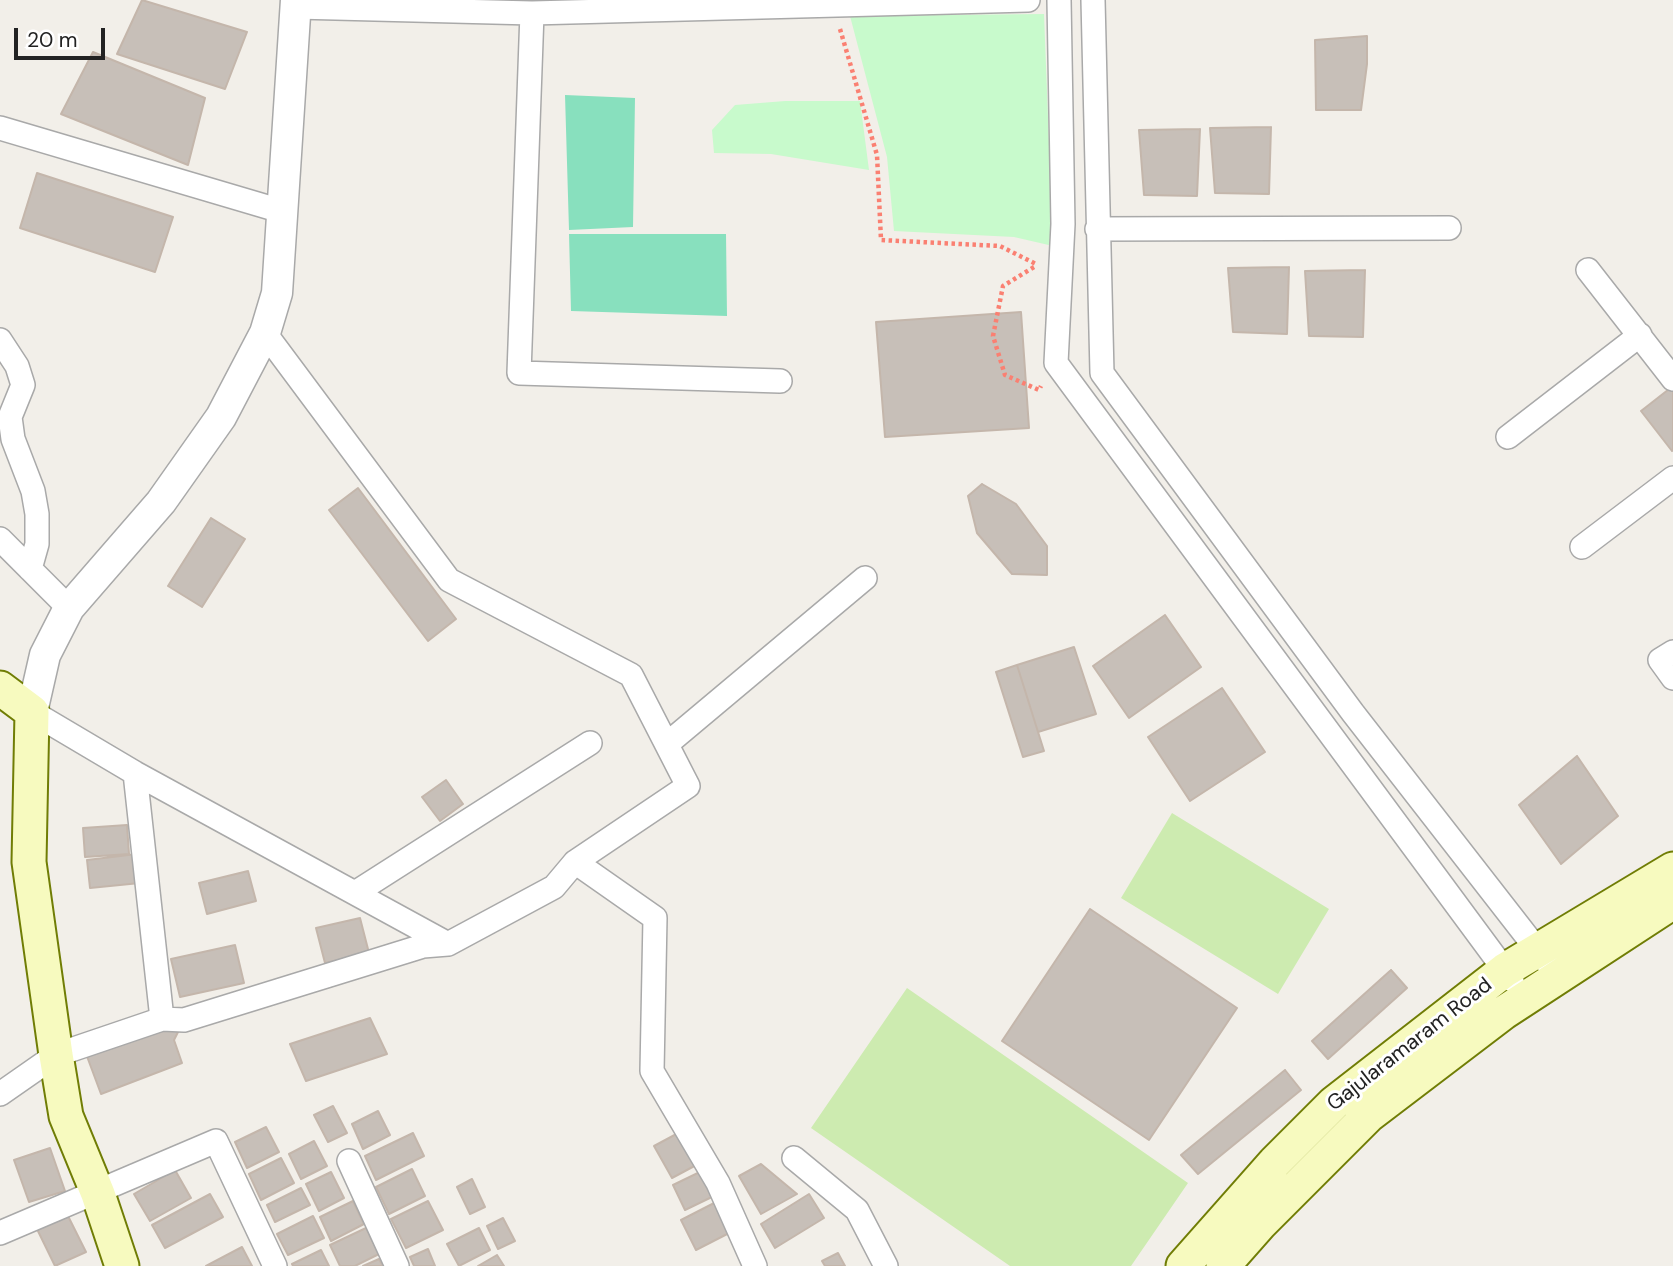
<!DOCTYPE html>
<style>
body{margin:0}
#map{position:relative;width:1673px;height:1266px;overflow:hidden;background:#f2efe9;font-family:"DM Sans",sans-serif}
canvas{display:block}
.scale{position:absolute;left:14px;top:28px;width:91px;height:32px;box-sizing:border-box;border:4px solid #222;border-top:0;padding-left:9px;font-size:21px;line-height:24px;white-space:nowrap;color:#222;-webkit-text-stroke:5px #fff;paint-order:stroke}
</style>
<div id="map">
<canvas width="1673" height="1266"></canvas>
<div class="scale">20 m</div>
</div>
<script>
const c = document.querySelector('canvas').getContext('2d');
c.lineJoin = 'round';
function fill(path, color) { c.fillStyle = color; c.fill(path, 'evenodd'); }
const toPath = rows => new Path2D(rows.map(r => 'M' + r).join(''));
function trace(path, color, width, dash) { c.strokeStyle = color; c.lineWidth = width; c.lineCap = dash ? 'butt' : 'round'; c.setLineDash(dash || []); c.stroke(path); }
function write(font, color, halo, rows, align = 'center') {
  c.font = font + ' "DM Sans",sans-serif'; c.lineWidth = 6; c.setLineDash([]); c.textBaseline = 'middle'; c.strokeStyle = halo; c.fillStyle = color; for (const [text, x, y, turn = 0] of rows) {
    c.save(); c.translate(x, y); c.rotate((+turn || 0) * Math.PI / 180); c.textAlign = isNaN(turn) ? turn : align; if (halo) c.strokeText(text, 0, 0); c.fillText(text, 0, 0); c.restore();
  }
}
fill(toPath([
 [1172,813,1329,909,1278,994,1121,898],
 [907,988,1188,1183,1131,1266,1010,1266,811,1128]
]), '#cdebb0');
fill(toPath([
 [1044,14,1053,246,1014,237,894,231,887,157,850,16],
 [785,101,860,101,869,170,771,154,714,153,712,130,735,105]
]), '#c8facc');
fill(toPath([
 [565,95,635,98,633,227,569,230],
 [569,234,726,234,727,316,571,311]
]), '#88e0be');
const building = toPath([
 [142,0,247,32,225,89,117,54,142,0],
 [1367,36,1367,64,1361,110,1316,110,1315,40,1367,36],
 [93,52,205,98,188,165,61,114,93,52],
 [1271,127,1269,194,1215,193,1210,128,1271,127],
 [1200,129,1197,196,1144,195,1139,130,1200,129],
 [37,173,173,217,155,272,20,228,37,173],
 [1289,267,1287,334,1233,332,1228,268,1289,267],
 [1365,270,1363,337,1309,336,1305,271,1365,270],
 [1021,312,1029,428,885,437,876,322,1021,312],
 [1673,386,1673,450,1672,451,1641,411,1673,386],
 [982,484,1016,504,1047,546,1047,575,1012,574,977,533,968,496,982,484],
 [358,488,456,619,428,641,329,510,358,488],
 [211,518,245,539,202,607,168,586,211,518],
 [1165,615,1201,667,1129,718,1093,666,1165,615],
 [1074,647,1096,714,1038,732,1017,665,1074,647],
 [1017,665,1044,751,1023,757,996,672,1017,665],
 [1222,688,1265,752,1190,801,1148,737,1222,688],
 [1577,756,1618,816,1561,864,1519,805,1577,756],
 [446,780,463,804,440,821,422,797,446,780],
 [127,825,129,854,85,857,83,828,127,825],
 [137,854,140,883,90,888,87,860,137,854],
 [248,871,256,901,207,914,199,883,248,871],
 [1090,909,1237,1008,1149,1140,1002,1041,1090,909],
 [360,918,369,953,325,963,316,928,360,918],
 [235,945,244,983,180,997,171,959,235,945],
 [1391,970,1407,988,1328,1059,1312,1041,1391,970],
 [370,1018,387,1054,306,1081,290,1044,370,1018],
 [184,1020,174,1040,182,1063,101,1094,85,1051,184,1020],
 [1285,1070,1301,1090,1198,1174,1181,1155,1285,1070],
 [333,1106,347,1133,328,1142,314,1115,333,1106],
 [378,1111,390,1135,363,1149,352,1124,378,1111],
 [266,1127,279,1152,247,1168,235,1142,266,1127],
 [682,1131,700,1163,672,1178,654,1146,682,1131],
 [413,1133,424,1156,376,1180,365,1156,413,1133],
 [314,1141,327,1166,301,1179,289,1154,314,1141],
 [50,1148,65,1191,29,1202,14,1160,50,1148],
 [281,1158,294,1183,261,1200,249,1174,281,1158],
 [761,1164,797,1194,761,1214,739,1176,761,1164],
 [412,1169,425,1196,389,1214,376,1187,412,1169],
 [175,1170,191,1198,150,1221,134,1194,175,1170],
 [704,1170,716,1195,685,1210,673,1185,704,1170],
 [331,1172,344,1198,319,1211,306,1184,331,1172],
 [472,1179,485,1207,470,1214,457,1187,472,1179],
 [301,1188,310,1205,275,1222,267,1205,301,1188],
 [210,1194,223,1217,165,1248,152,1225,210,1194],
 [809,1194,824,1218,775,1248,761,1224,809,1194],
 [720,1200,735,1230,696,1250,681,1220,720,1200],
 [353,1201,364,1224,331,1241,320,1217,353,1201],
 [428,1201,443,1230,406,1248,391,1219,428,1201],
 [66,1212,86,1252,55,1266,36,1227,66,1212],
 [313,1216,324,1238,288,1255,277,1234,313,1216],
 [503,1218,515,1241,498,1249,487,1226,503,1218],
 [366,1228,379,1254,355,1266,340,1266,330,1245,366,1228],
 [479,1228,490,1250,459,1266,447,1244,479,1228],
 [242,1247,252,1266,206,1266,242,1247],
 [428,1249,435,1266,414,1266,410,1257,428,1249],
 [321,1250,329,1266,293,1266,292,1264,321,1250],
 [838,1253,845,1266,825,1266,822,1261,838,1253],
 [497,1255,504,1266,478,1266,497,1255],
 [379,1259,383,1266,363,1266,379,1259]
]);
fill(building, '#c7bfb8');
trace(building, '#c4b6ab', 2);
const minor = toPath([
 [1059,0,1063,224,1056,363,1512,980],
 [1093,0,1102,373,1353,713,1546,961],
 [296,7,532,13,1028,0],
 [532,13,519,373,780,381],
 [0,128,281,211],
 [1097,229,1449,228],
 [1588,270,1673,379],
 [0,340,17,366,23,385,10,417,13,439,33,491,37,514,37,544,30,569],
 [1508,437,1640,335],
 [0,539,69,608],
 [1582,547,1673,478],
 [1673,652,1660,660,1673,678],
 [32,712,135,773,448,944],
 [667,744,865,578],
 [135,773,162,1019],
 [575,862,655,918,652,1071,718,1183,755,1266],
 [355,893,590,743],
 [0,1094,56,1055,162,1019,184,1020,423,946,448,944,554,887,575,862,688,786,631,675,449,580,265,333],
 [794,1158,857,1210,886,1266],
 [349,1161,397,1266],
 [0,1233,216,1141,275,1266]
]);
const tertiary = toPath([
 [32,712,45,655,69,608,161,502,221,417,265,333,277,293,296,0]
]);
const secondary = toPath([
 [0,688,32,712,29,862,56,1055,66,1116,98,1194,122,1266],
 [1183,1266,1275,1162,1334,1103,1505,970,1673,869],
 [1223,1266,1260,1224,1369,1115,1503,1013,1673,902]
]);
trace(minor, '#a9a9a9', 26);
trace(tertiary, '#a9a9a9', 33);
trace(secondary, '#707d05', 37);
trace(toPath([
 [840,29,877,155,881,240,1000,246,1036,264],
 [1034,267,1003,286,993,336,1005,375,1039,390,1041,386]
]), '#fa8072', 4.5, [3.5, 3.5]);
trace(minor, '#fff', 23);
trace(tertiary, '#fff', 30);
trace(secondary, '#f7fabf', 33);
write('21px', '#222', '#fff', [
 ["Gajularamaram Road",1410,1045,-38]
]);
</script>
